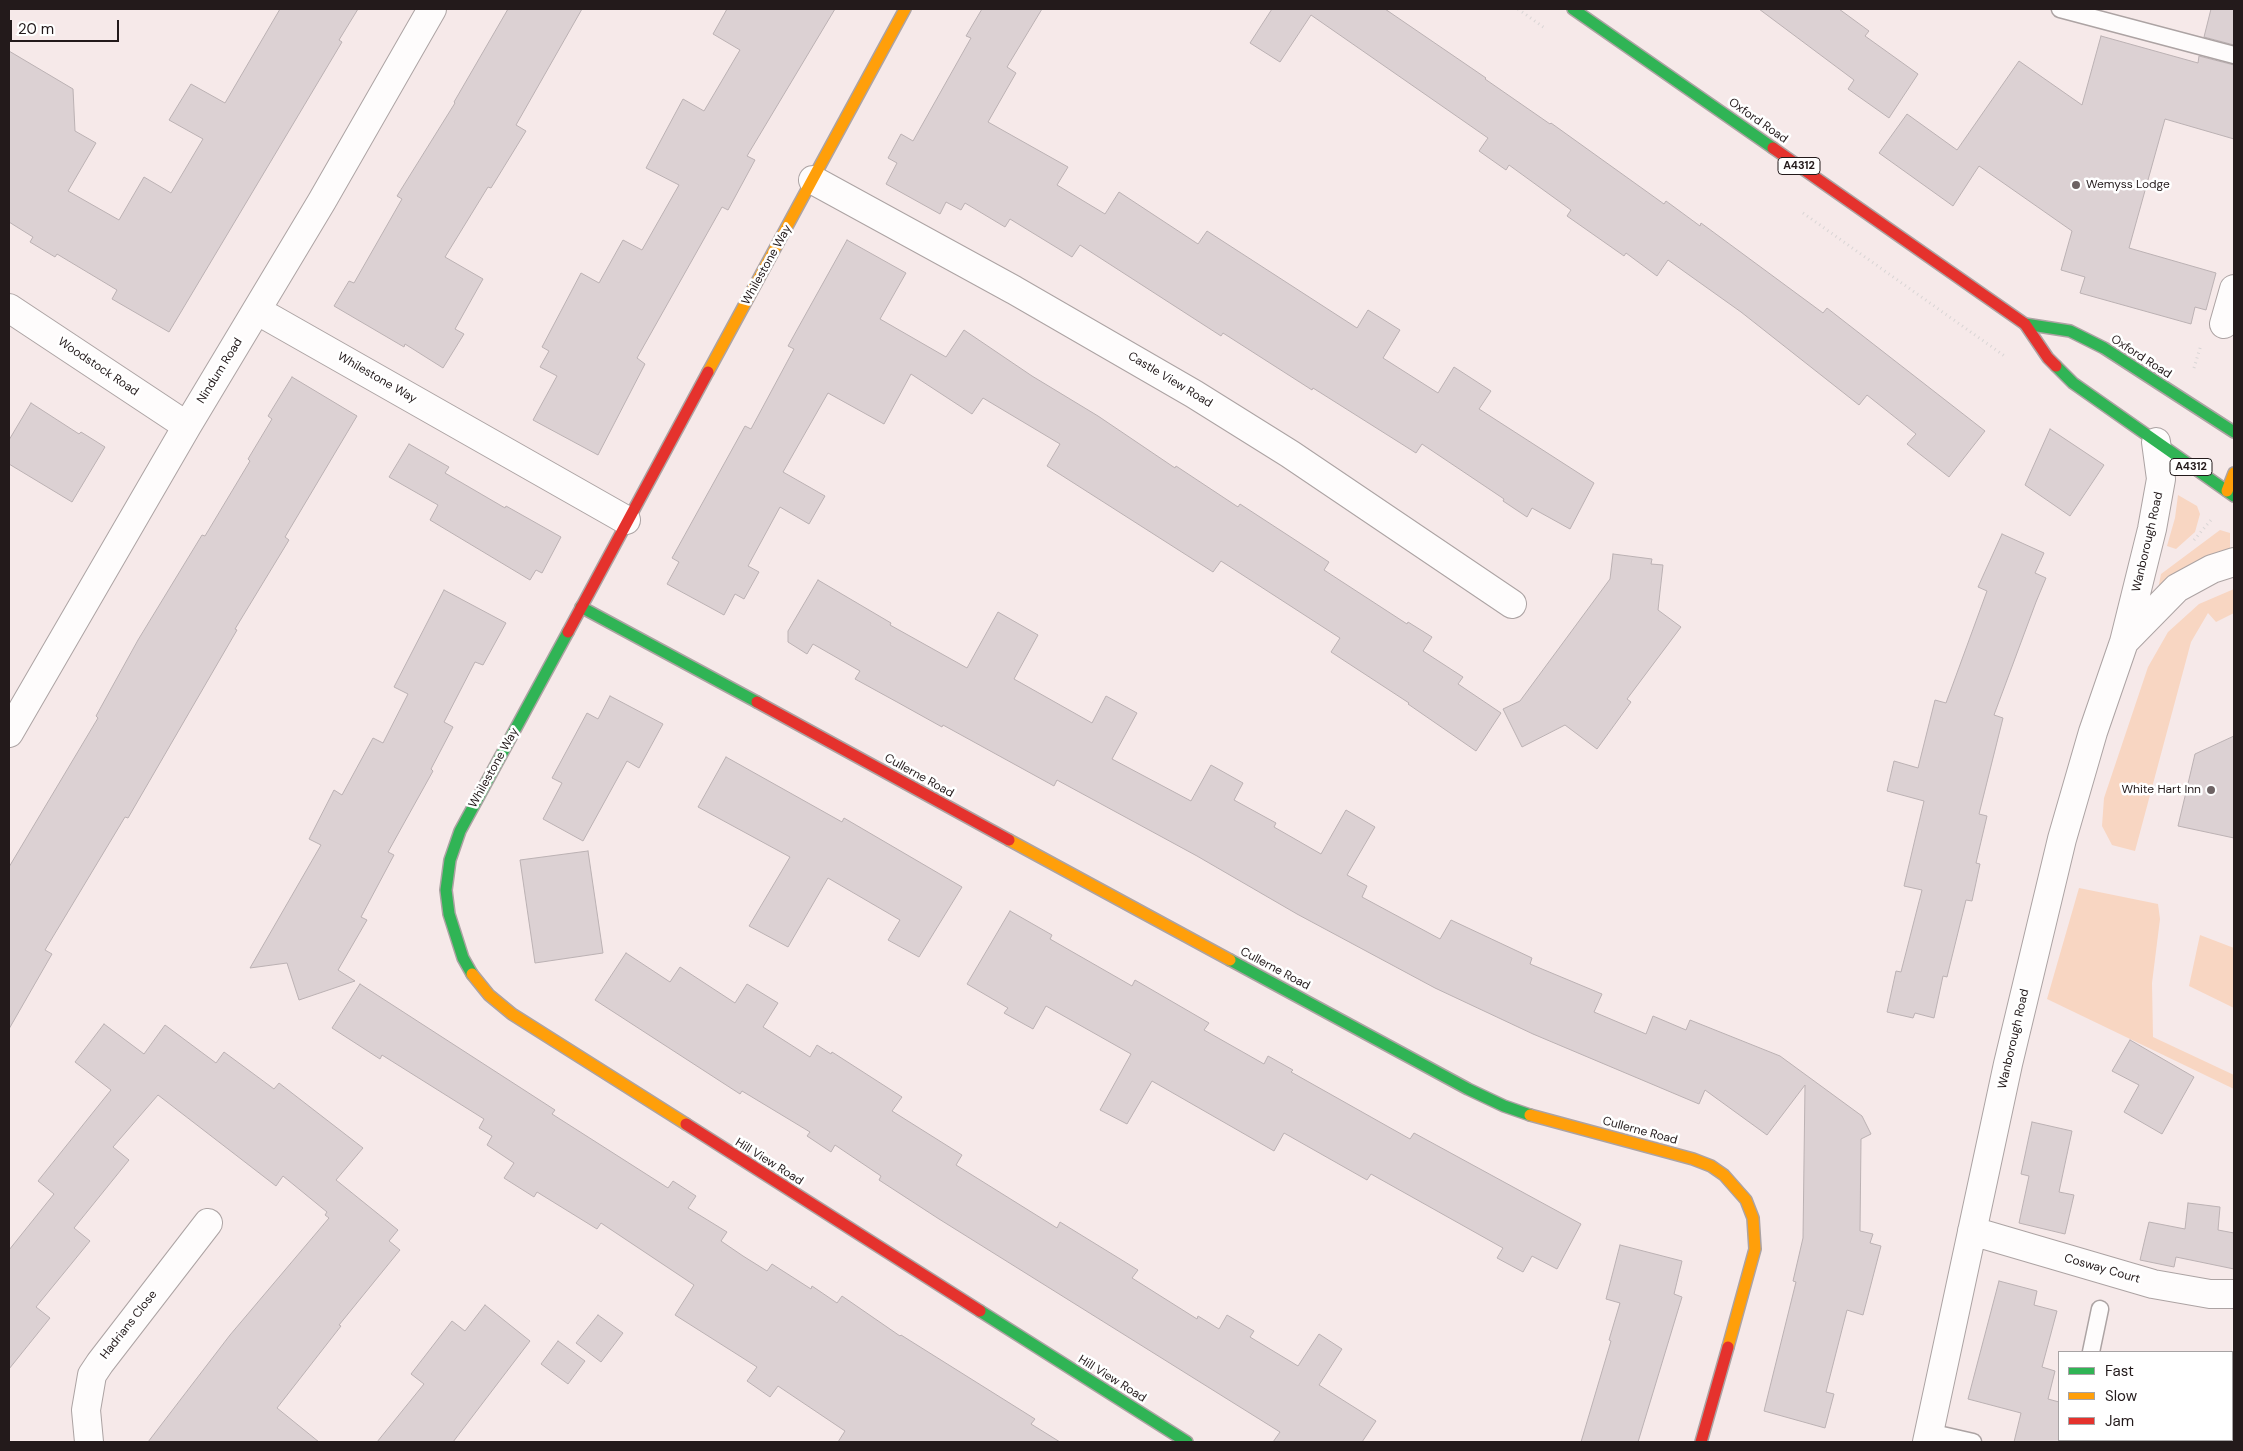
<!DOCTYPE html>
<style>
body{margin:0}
#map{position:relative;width:2243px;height:1451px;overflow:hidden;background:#f6e9e9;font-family:"DM Sans",sans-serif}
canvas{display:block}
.frame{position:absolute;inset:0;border:10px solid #231a1b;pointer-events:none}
.legend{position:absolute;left:2058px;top:1351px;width:175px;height:90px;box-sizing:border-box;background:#fff;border:1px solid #a7a3a4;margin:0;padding:6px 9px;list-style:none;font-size:15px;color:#231a1b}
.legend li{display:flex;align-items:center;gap:10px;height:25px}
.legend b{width:25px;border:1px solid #a7a3a4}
.scale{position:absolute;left:10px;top:20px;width:109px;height:22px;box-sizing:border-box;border:2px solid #231a1b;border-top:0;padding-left:6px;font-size:15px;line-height:18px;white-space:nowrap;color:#231a1b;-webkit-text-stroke:4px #fff;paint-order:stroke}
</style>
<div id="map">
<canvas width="2243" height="1451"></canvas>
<div class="frame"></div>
<ul class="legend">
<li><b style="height:6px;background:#30b455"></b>Fast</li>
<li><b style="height:6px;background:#ff9f0a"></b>Slow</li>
<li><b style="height:6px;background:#e5322d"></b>Jam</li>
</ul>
<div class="scale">20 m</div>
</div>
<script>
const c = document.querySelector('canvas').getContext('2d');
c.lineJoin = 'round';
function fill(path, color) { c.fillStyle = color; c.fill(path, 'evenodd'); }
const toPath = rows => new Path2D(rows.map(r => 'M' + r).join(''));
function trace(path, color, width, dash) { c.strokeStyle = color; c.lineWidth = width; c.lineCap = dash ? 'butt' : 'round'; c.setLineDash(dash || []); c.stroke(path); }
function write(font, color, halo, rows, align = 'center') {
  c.font = font + ' "DM Sans",sans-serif'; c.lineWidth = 5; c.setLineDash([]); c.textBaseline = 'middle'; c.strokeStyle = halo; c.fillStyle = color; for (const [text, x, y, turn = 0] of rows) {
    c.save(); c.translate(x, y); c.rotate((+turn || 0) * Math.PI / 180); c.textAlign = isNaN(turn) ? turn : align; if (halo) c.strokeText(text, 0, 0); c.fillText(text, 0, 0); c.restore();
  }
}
fill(toPath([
 [2178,495,2197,506,2200,514,2195,532,2176,549,2167,546,2175,518],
 [2220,530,2230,533,2230,551,2158,589,2161,574],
 [2234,589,2234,613,2216,622,2208,613,2191,642,2135,851,2112,845,2102,826,2104,798,2148,667,2168,632,2199,604],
 [2079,888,2158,904,2160,919,2152,983,2153,1037,2234,1075,2234,1089,2047,999],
 [2200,935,2234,948,2234,1008,2189,986]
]), '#f8d6c2');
const building = toPath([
 [280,9,358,9,339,40,342,42,169,332,112,299,117,290,57,254,55,257,30,242,33,237,9,222,9,51,73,89,75,131,96,143,68,191,119,220,144,177,171,193,203,139,169,120,191,84,225,103,280,9],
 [508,9,582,9,516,125,526,131,491,188,488,187,445,257,483,279,455,329,464,334,443,368,405,344,404,347,334,306,349,281,354,283,402,199,397,196,455,103,454,102,508,9],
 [727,9,835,9,747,156,755,160,728,210,722,207,637,358,645,364,598,455,533,420,557,376,540,367,549,351,542,347,581,273,599,283,623,240,642,250,679,185,646,168,683,99,704,111,740,50,713,34,727,9],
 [982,9,1042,9,1007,67,1016,73,988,122,1068,167,1057,185,1105,214,1119,192,1198,244,1207,231,1357,328,1368,310,1400,330,1383,358,1438,393,1454,367,1491,391,1479,409,1594,483,1570,529,1532,508,1527,517,1503,501,1504,499,1422,444,1416,453,1313,388,1312,390,1223,333,1221,336,1080,245,1072,257,1010,219,1005,227,965,203,961,210,946,202,940,214,886,184,897,163,888,158,901,134,913,141,971,38,966,36,982,9],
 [1272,9,1385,9,1486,78,1485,79,1550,124,1551,123,1664,204,1666,201,1700,226,1701,223,1823,313,1827,308,1985,431,1949,477,1907,444,1916,434,1867,395,1859,405,1741,312,1668,260,1657,276,1626,253,1624,256,1567,216,1571,210,1509,165,1506,170,1479,151,1488,138,1311,15,1280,62,1250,43,1272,9],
 [1759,9,1839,9,1869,31,1865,36,1918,74,1889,118,1848,89,1854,80,1759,9],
 [2211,9,2234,9,2234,45,2204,37,2211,9],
 [2101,36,2198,63,2199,56,2234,65,2234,139,2165,119,2129,248,2216,273,2206,310,2195,307,2191,324,2080,293,2085,277,2061,270,2072,231,1979,166,1953,206,1879,153,1907,114,1957,150,2019,61,2082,105,2101,36],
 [847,240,906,273,880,319,946,357,964,330,1032,376,1098,416,1175,468,1176,466,1238,507,1240,504,1329,562,1324,570,1407,624,1408,622,1432,637,1423,651,1463,677,1458,684,1501,713,1476,751,1408,704,1409,703,1331,652,1340,638,1221,561,1213,572,1047,466,1060,444,983,398,972,414,911,374,884,424,828,393,783,472,825,496,809,524,780,507,748,566,759,572,744,599,735,594,724,615,667,584,679,562,672,558,745,426,751,429,794,349,788,346,847,240],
 [292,377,357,416,285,537,289,540,235,629,237,630,128,818,125,817,45,950,52,954,9,1029,9,867,98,718,96,716,138,640,202,535,205,536,250,461,248,459,272,419,268,416,292,377],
 [31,403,79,434,81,432,105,447,72,502,9,464,9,440,31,403],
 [2050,429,2104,465,2070,516,2025,485,2050,429],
 [409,444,449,467,445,473,505,508,506,506,561,537,542,573,536,570,530,580,430,520,438,505,389,477,409,444],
 [2002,534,2044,553,2035,573,2046,578,2036,602,1994,715,2003,718,1979,814,1987,816,1976,863,1980,864,1972,901,1966,900,1947,977,1943,976,1934,1018,1915,1013,1913,1018,1887,1012,1896,971,1901,972,1922,890,1904,886,1924,801,1887,791,1894,761,1918,768,1935,700,1946,703,1987,591,1978,587,2002,534],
 [1613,554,1652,559,1651,564,1663,565,1658,610,1681,627,1627,699,1631,702,1597,749,1565,725,1522,747,1503,709,1520,701,1610,579,1613,554],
 [818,580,891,623,890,625,967,668,998,612,1038,635,1014,679,1092,723,1106,696,1137,713,1112,759,1191,801,1211,765,1243,783,1234,800,1276,823,1274,827,1321,854,1346,810,1375,827,1347,875,1367,886,1362,897,1440,939,1451,920,1532,958,1530,964,1602,994,1594,1012,1646,1034,1653,1016,1686,1030,1690,1020,1780,1056,1862,1116,1871,1134,1861,1139,1860,1231,1873,1234,1870,1243,1881,1246,1863,1315,1847,1310,1826,1392,1834,1394,1825,1428,1764,1411,1796,1282,1793,1281,1803,1238,1805,1085,1767,1135,1705,1090,1699,1104,1533,1034,1435,988,1297,914,1197,856,1057,780,1054,786,943,725,942,727,897,702,855,679,860,671,813,644,807,654,788,642,788,631,818,580],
 [444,590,506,623,483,665,475,662,444,722,453,727,431,769,433,771,388,852,394,855,361,917,367,920,338,970,355,981,299,1000,287,963,250,968,321,845,309,839,334,790,342,795,373,738,383,743,408,694,394,687,444,590],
 [610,696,663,724,639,768,627,761,583,841,543,819,562,783,552,778,587,713,598,719,610,696],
 [2234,736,2234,838,2178,826,2195,754,2234,736],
 [726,757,842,822,844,818,962,887,919,957,888,940,900,920,828,878,788,947,749,926,790,857,698,807,726,757],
 [588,851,603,953,535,963,520,860,588,851],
 [1010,911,1052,935,1050,939,1132,986,1135,980,1209,1023,1204,1030,1264,1064,1268,1056,1293,1070,1291,1072,1410,1139,1414,1133,1581,1224,1557,1269,1532,1256,1523,1272,1497,1258,1503,1248,1371,1174,1367,1180,1284,1133,1274,1151,1152,1081,1127,1124,1100,1110,1131,1054,1046,1006,1033,1029,1004,1013,1008,1008,967,984,1010,911],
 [626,953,670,982,680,967,735,1003,747,984,778,1003,763,1027,810,1057,817,1045,831,1054,832,1052,902,1097,892,1111,962,1155,956,1165,1057,1228,1060,1222,1138,1270,1132,1278,1197,1319,1198,1316,1219,1329,1227,1315,1254,1331,1250,1337,1298,1366,1319,1334,1342,1349,1319,1385,1376,1421,1362,1442,1273,1442,1280,1432,939,1219,879,1180,881,1176,835,1145,831,1152,807,1136,810,1132,742,1091,740,1094,595,1000,626,953],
 [360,984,555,1110,552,1114,668,1188,673,1181,696,1196,688,1208,727,1232,721,1241,743,1256,767,1271,772,1264,811,1289,812,1286,837,1303,842,1296,900,1336,901,1335,1035,1419,1031,1424,1060,1442,838,1442,845,1431,778,1386,770,1397,747,1381,757,1367,675,1315,694,1285,601,1223,597,1229,537,1192,534,1197,504,1178,514,1163,487,1145,492,1136,479,1128,484,1119,382,1055,380,1059,332,1028,360,984],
 [104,1024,144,1054,165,1025,216,1063,224,1052,274,1089,279,1083,363,1148,336,1180,398,1230,389,1241,400,1250,339,1325,341,1326,277,1408,319,1442,148,1442,230,1335,329,1218,325,1215,327,1212,283,1176,276,1186,158,1095,113,1147,129,1160,74,1228,90,1241,36,1307,50,1318,9,1369,9,1250,54,1194,38,1181,111,1090,75,1062,104,1024],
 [2130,1040,2194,1077,2162,1134,2124,1112,2139,1085,2112,1071,2130,1040],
 [2032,1122,2072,1131,2059,1192,2074,1195,2065,1234,2019,1223,2029,1176,2021,1174,2032,1122],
 [2188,1203,2220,1207,2218,1230,2234,1233,2234,1269,2176,1257,2174,1267,2140,1260,2149,1222,2185,1229,2188,1203],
 [1620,1245,1682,1261,1674,1294,1682,1297,1638,1442,1581,1442,1611,1341,1609,1340,1620,1303,1606,1299,1620,1245],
 [1999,1281,2037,1291,2034,1305,2057,1311,2042,1367,2055,1371,2048,1399,2059,1402,2059,1442,2014,1442,2021,1413,1968,1399,1999,1281],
 [485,1305,530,1341,453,1442,377,1442,424,1384,411,1374,452,1321,465,1331,485,1305],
 [598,1315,623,1333,601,1362,576,1343,598,1315],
 [558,1341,585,1361,568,1384,541,1364,558,1341]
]);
fill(building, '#dcd1d3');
trace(building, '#bbb1b3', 1);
const lane = toPath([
 [2060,9,2234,55],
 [2091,1352,2100,1309],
 [1929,1432,1973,1442],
 [2073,1442,2073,1440]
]);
const street = toPath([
 [813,180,1014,290,1194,394,1290,454,1512,604],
 [9,308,187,426],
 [258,311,626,520],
 [2224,324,2234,289],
 [2124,642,2177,588,2212,569,2234,562],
 [9,733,187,426,322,201,432,9],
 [1972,1231,2153,1284,2210,1294,2234,1294],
 [89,1442,86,1410,92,1375,100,1363,208,1223],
 [1927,1442,2008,1064,2062,839,2093,732,2124,642,2152,529,2161,479,2156,442]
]);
const fast = toPath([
 [1573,9,1773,148],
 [2025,324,2070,331,2104,348,2234,432],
 [2056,366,2073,383,2234,496],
 [581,607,757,702],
 [1230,960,1468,1089,1504,1106,1530,1115],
 [472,974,463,958,449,914,446,890,450,860,460,831,568,632],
 [980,1311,1187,1442]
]);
const slow = toPath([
 [708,372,905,9],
 [2227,491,2234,473],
 [1009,840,1230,960],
 [472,974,489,995,512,1014,686,1124],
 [1530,1115,1693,1159,1711,1166,1724,1175,1746,1200,1753,1218,1755,1249,1728,1347]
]);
const jam = toPath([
 [1773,148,2025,324,2048,358,2056,366],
 [568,632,708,372],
 [757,702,1009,840],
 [686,1124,980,1311],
 [1701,1442,1728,1347]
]);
trace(lane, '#aca3a3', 19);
trace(street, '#aca3a3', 30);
trace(fast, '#aca3a3', 14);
trace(slow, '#aca3a3', 14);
trace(jam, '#aca3a3', 14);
trace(toPath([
 [1518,9,1546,29],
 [1803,213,2006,357],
 [2194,368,2201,345],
 [2194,540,2211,520]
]), '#d9d5d5', 3, [1, 4]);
trace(lane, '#fefcfc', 16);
trace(street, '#fefcfc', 28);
trace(fast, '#30b455', 11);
trace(slow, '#ff9f0a', 11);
trace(jam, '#e5322d', 11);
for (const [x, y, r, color] of [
 [2076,185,5,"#6d6263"],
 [2211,790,5,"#6d6263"]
]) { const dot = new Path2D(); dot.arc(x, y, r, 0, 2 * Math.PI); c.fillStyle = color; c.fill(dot); trace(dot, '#fff', 2); }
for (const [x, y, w] of [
 [1799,166,42],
 [2191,467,42]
]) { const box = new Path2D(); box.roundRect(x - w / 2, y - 8.5, w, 17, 4); c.fillStyle = '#fff'; c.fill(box); trace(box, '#231a1b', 1); }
write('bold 11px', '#231a1b', null, [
 ["A4312",1799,166],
 ["A4312",2191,467]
]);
write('12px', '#231a1b', '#fff', [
 ["Oxford Road",1758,121,35],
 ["Whilestone Way",767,265,-61],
 ["Oxford Road",2141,357,33],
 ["Woodstock Road",98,367,34],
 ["Nindum Road",220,371,-58],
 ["Whilestone Way",377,378,30],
 ["Castle View Road",1170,380,31],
 ["Wanborough Road",2148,542,-77],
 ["Whilestone Way",494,768,-61],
 ["Cullerne Road",919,776,29],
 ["Cullerne Road",1275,969,28],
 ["Wanborough Road",2014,1039,-77],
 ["Cullerne Road",1640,1131,15],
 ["Hill View Road",769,1162,32],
 ["Cosway Court",2102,1269,16],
 ["Hadrians Close",129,1325,-52],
 ["Hill View Road",1112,1379,32]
]);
write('12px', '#231a1b', '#fff', [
 ["Wemyss Lodge",2086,185],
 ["White Hart Inn",2201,790,"right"]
], 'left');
</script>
